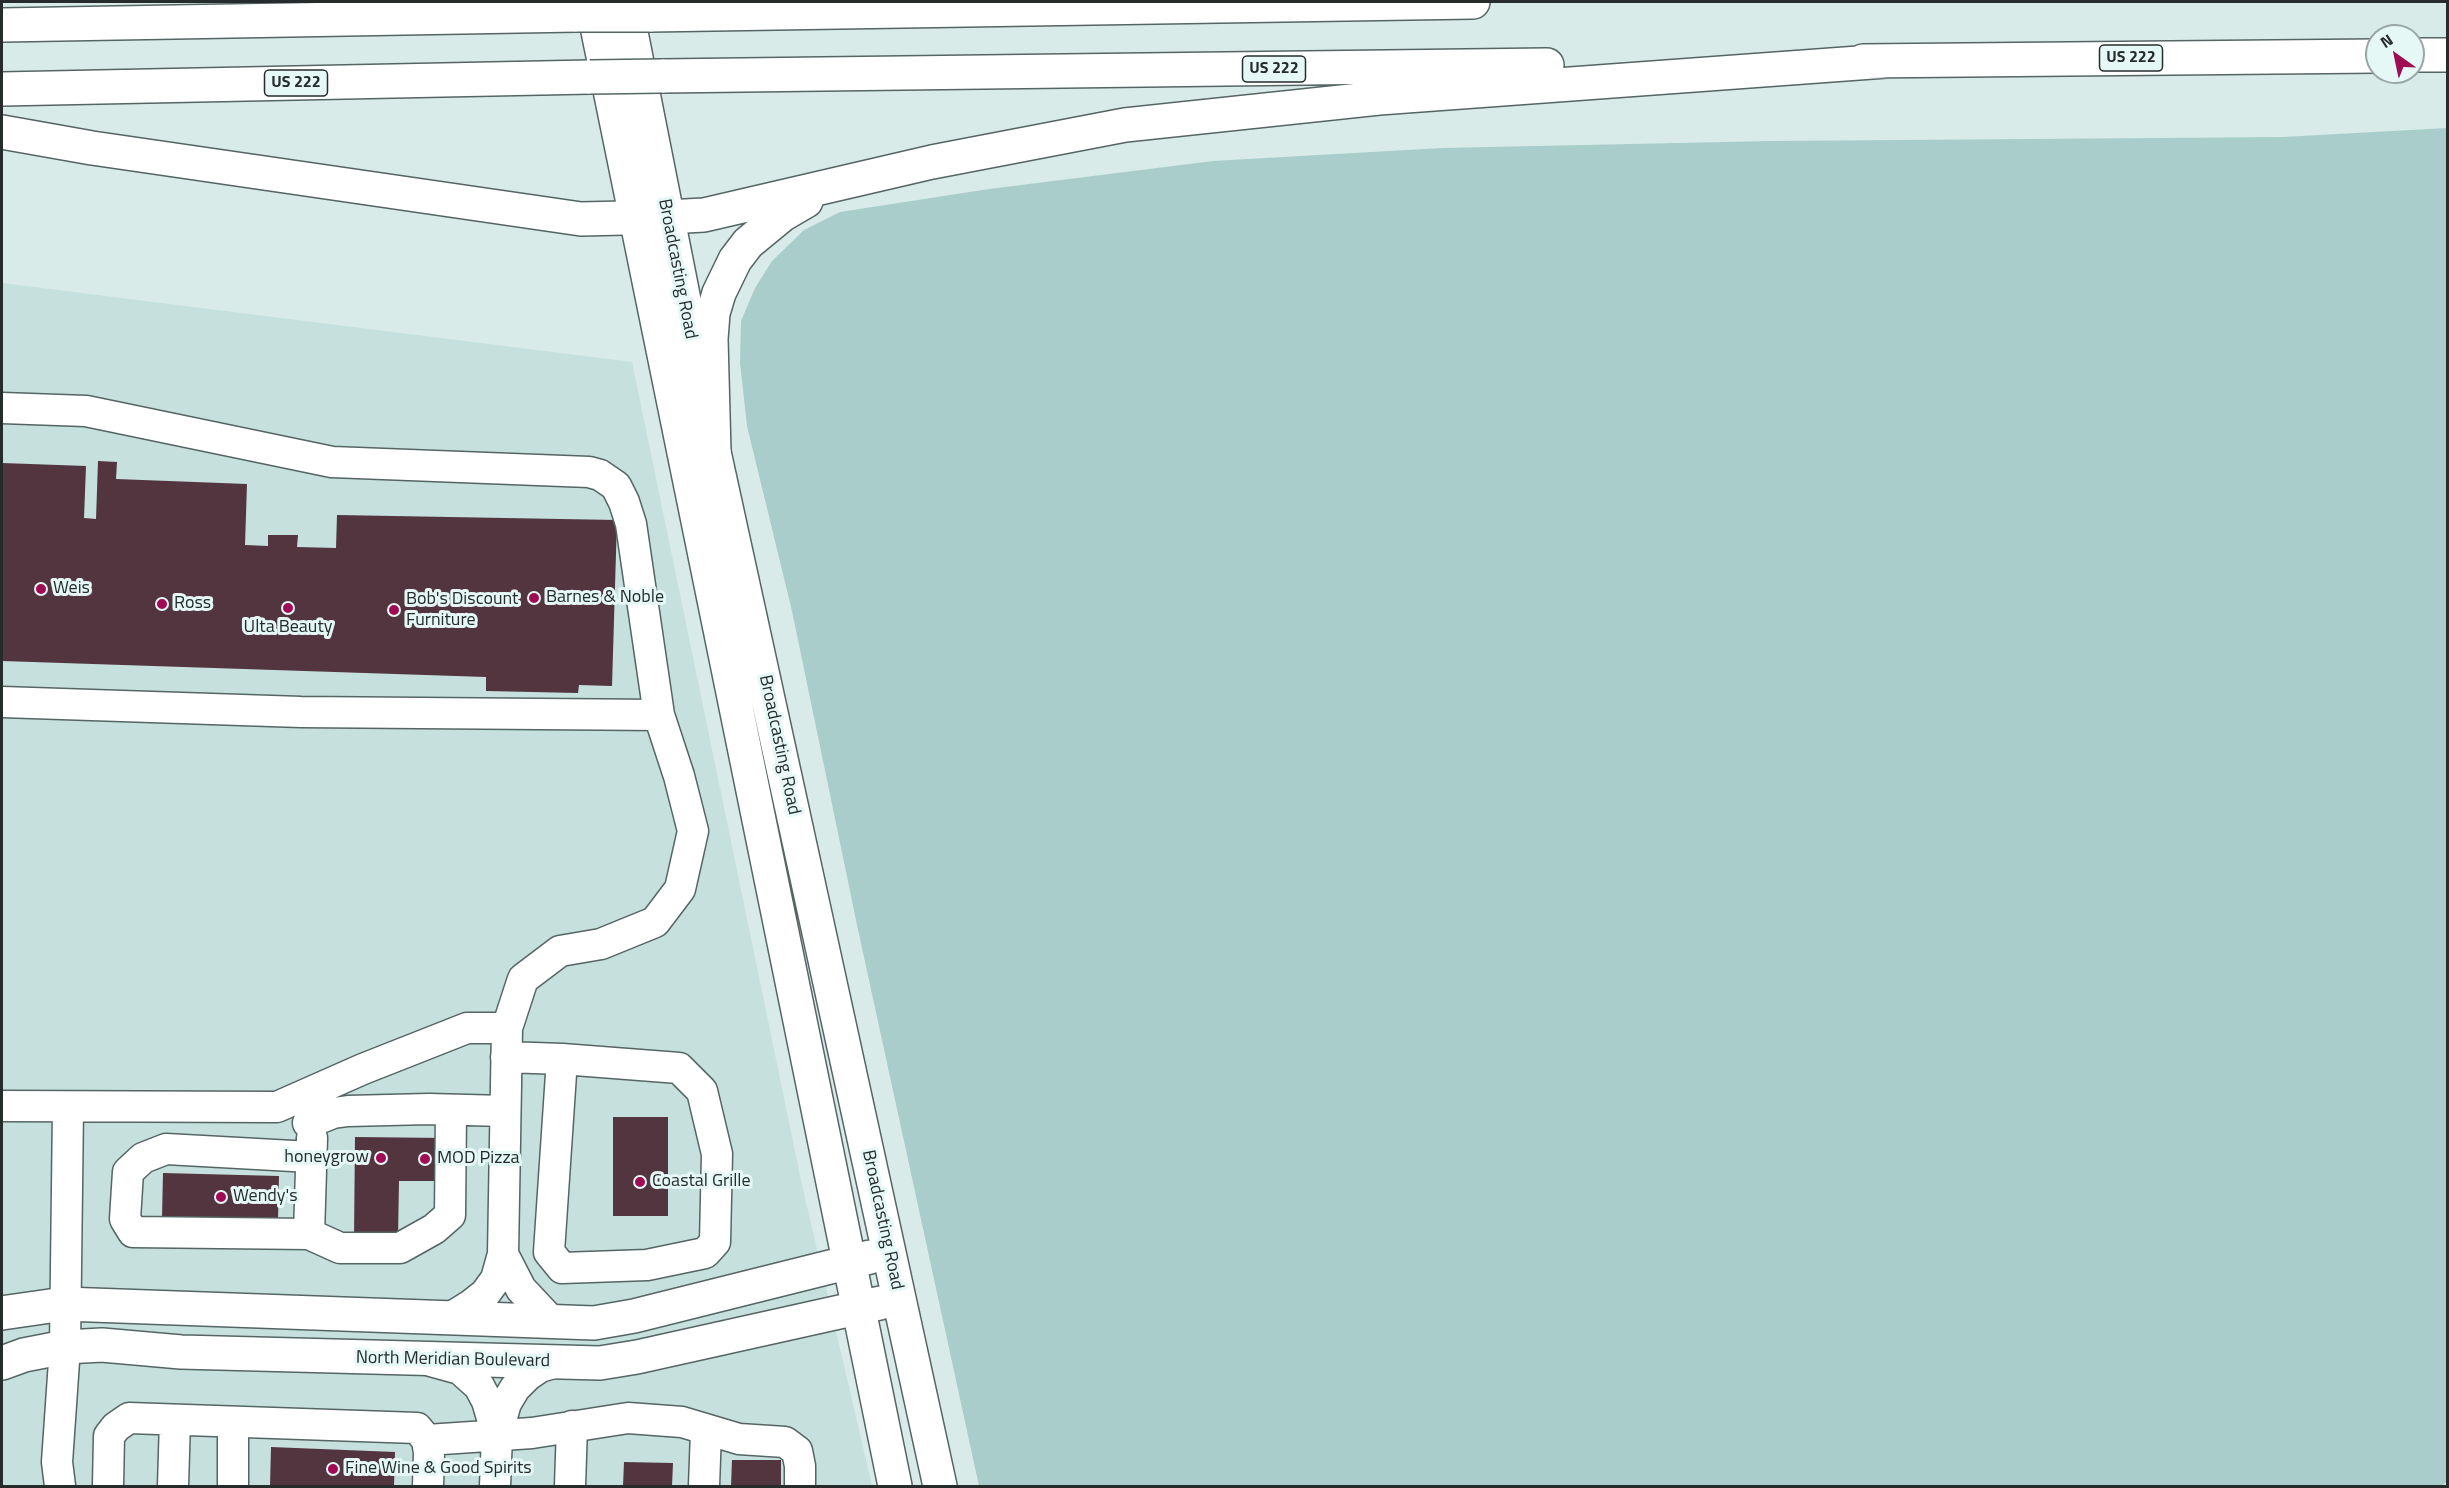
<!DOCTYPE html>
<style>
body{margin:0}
#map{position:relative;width:2449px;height:1488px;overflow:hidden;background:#d8ebe9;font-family:"Titillium Web",sans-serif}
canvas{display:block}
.frame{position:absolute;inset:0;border:3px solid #262c2c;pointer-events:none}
.north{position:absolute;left:2365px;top:24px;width:60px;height:60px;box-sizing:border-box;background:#e5f8f6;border:2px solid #99a6a5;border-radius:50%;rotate:327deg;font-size:16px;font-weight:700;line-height:24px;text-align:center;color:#262c2c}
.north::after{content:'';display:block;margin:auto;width:21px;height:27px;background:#9f0c54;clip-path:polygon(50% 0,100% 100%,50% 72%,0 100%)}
</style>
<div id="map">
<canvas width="2449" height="1488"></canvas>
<div class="frame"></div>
<div class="north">N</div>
</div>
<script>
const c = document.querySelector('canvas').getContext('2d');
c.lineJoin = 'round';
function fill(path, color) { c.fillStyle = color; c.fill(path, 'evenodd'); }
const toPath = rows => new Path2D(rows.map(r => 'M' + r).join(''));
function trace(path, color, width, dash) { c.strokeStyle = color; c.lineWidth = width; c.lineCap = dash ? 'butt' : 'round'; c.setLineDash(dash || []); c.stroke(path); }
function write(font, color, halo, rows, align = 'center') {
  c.font = font + ' "Titillium Web",sans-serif'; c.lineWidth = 6; c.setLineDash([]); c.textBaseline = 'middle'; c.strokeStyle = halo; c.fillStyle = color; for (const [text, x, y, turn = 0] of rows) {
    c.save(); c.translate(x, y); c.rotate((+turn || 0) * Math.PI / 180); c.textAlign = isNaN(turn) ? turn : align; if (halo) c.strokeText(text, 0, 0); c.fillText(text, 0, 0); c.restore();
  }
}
fill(toPath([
 [2,283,632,362,802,1185,872,1486,2,1486]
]), '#c5e0dd');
fill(toPath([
 [2447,128,2448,1481,2442,1486,979,1486,857,925,792,611,747,426,740,363,741,321,755,288,772,261,804,230,840,212,989,189,1213,161,1442,148,1772,141,2283,137]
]), '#a9cdca');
fill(toPath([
 [98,461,117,462,116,479,247,484,245,545,268,546,268,535,298,535,297,547,336,548,337,515,617,520,612,686,579,685,578,693,486,691,486,677,2,661,2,463,86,466,84,518,96,519],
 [613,1117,668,1117,668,1216,613,1216],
 [355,1137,446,1138,446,1181,399,1181,398,1238,354,1238],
 [163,1173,279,1176,278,1221,162,1218],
 [271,1447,395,1452,394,1486,270,1486],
 [732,1460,781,1460,781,1486,731,1486],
 [624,1462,673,1463,672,1486,623,1486]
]), '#52353e');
const minor = toPath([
 [2,408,86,411,332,462,589,472,600,475,616,486,624,502,631,524,659,715,679,776,693,831,680,889,655,922,601,944,560,951,523,979,507,1028,503,1254,496,1279,485,1294,471,1305,450,1318],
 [2,702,301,712,659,715],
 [506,1057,562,1059,679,1068,702,1091,717,1154,715,1242,705,1253,647,1265,562,1268,549,1252,562,1059],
 [2,1106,277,1107,363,1069,467,1028,507,1028],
 [308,1123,333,1113,348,1111,429,1109,505,1111],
 [311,1157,166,1149,143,1158,128,1172,125,1219,133,1232,309,1234,340,1248,400,1248,434,1229,450,1215,451,1110],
 [309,1234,312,1138],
 [503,1254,521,1289,551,1321],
 [431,1361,460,1369,479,1386,487,1401,497,1435],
 [233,1422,233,1486],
 [427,1440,532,1433,628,1418,682,1422,739,1439,785,1442,797,1451,800,1466,800,1486],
 [60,1486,57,1462,65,1347,68,1108],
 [108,1486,109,1436,116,1427,129,1418,417,1428,427,1440,429,1453,428,1486],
 [173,1486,175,1420],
 [495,1486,497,1435,506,1403,515,1388,527,1376,540,1367,557,1362],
 [570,1486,572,1426],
 [704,1486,706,1431]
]);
const major = toPath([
 [592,2,895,1486],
 [625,2,714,452,940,1486],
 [2,1313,64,1304,594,1323,634,1316,870,1257],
 [2,1363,24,1355,65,1347,102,1345,181,1352,600,1363,637,1357,880,1303]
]);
const highway = toPath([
 [650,15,1473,2],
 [2,25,577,15],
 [2413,55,2448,55],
 [1863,61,2377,56],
 [662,76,1547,65],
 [2,89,590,77],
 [2,132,92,148,581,219,667,217,704,215,932,162,1125,125,1379,98,1886,61],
 [714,452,711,339,713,313,719,293,735,260,748,243,782,215,806,201]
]);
trace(minor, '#556563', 33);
trace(major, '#556563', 36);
trace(highway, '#556563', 36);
trace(minor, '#fff', 30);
trace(major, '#fff', 33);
trace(highway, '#fff', 33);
const highwayBridge = toPath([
 [577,15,650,15],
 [590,77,662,76]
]);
trace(highwayBridge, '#556563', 36, []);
trace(highwayBridge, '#fff', 33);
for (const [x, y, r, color] of [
 [41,589,6,"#9f0c54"],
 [534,598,6,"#9f0c54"],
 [162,604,6,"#9f0c54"],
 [288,608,6,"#9f0c54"],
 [394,610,6,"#9f0c54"],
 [381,1158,6,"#9f0c54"],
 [425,1159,6,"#9f0c54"],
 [640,1182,6,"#9f0c54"],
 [221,1197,6,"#9f0c54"],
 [333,1469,6,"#9f0c54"]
]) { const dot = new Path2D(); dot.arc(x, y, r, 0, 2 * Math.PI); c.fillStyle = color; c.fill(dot); trace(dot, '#e5f8f6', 2); }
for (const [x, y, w] of [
 [2131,58,63],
 [1274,69,63],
 [296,83,63]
]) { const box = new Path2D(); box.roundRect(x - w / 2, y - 13, w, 26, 4.5); c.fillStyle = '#e5f8f6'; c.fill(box); trace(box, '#262c2c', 1.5); }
write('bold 16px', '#262c2c', null, [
 ["US 222",2131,58],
 ["US 222",1274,69],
 ["US 222",296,83]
]);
write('18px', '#262c2c', '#e5f8f6', [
 ["Broadcasting Road",677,269,79],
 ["Broadcasting Road",779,745,78],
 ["Broadcasting Road",882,1220,78],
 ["North Meridian Boulevard",453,1360,1]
]);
write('18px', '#262c2c', '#e5f8f6', [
 ["Weis",53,589],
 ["Barnes & Noble",546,598],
 ["Bob's Discount",406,600],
 ["Furniture",406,621],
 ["Ross",174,604],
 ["Ulta Beauty",288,628,"center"],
 ["honeygrow",369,1158,"right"],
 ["MOD Pizza",437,1159],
 ["Coastal Grille",652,1182],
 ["Wendy's",233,1197],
 ["Fine Wine & Good Spirits",345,1469]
], 'left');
</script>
